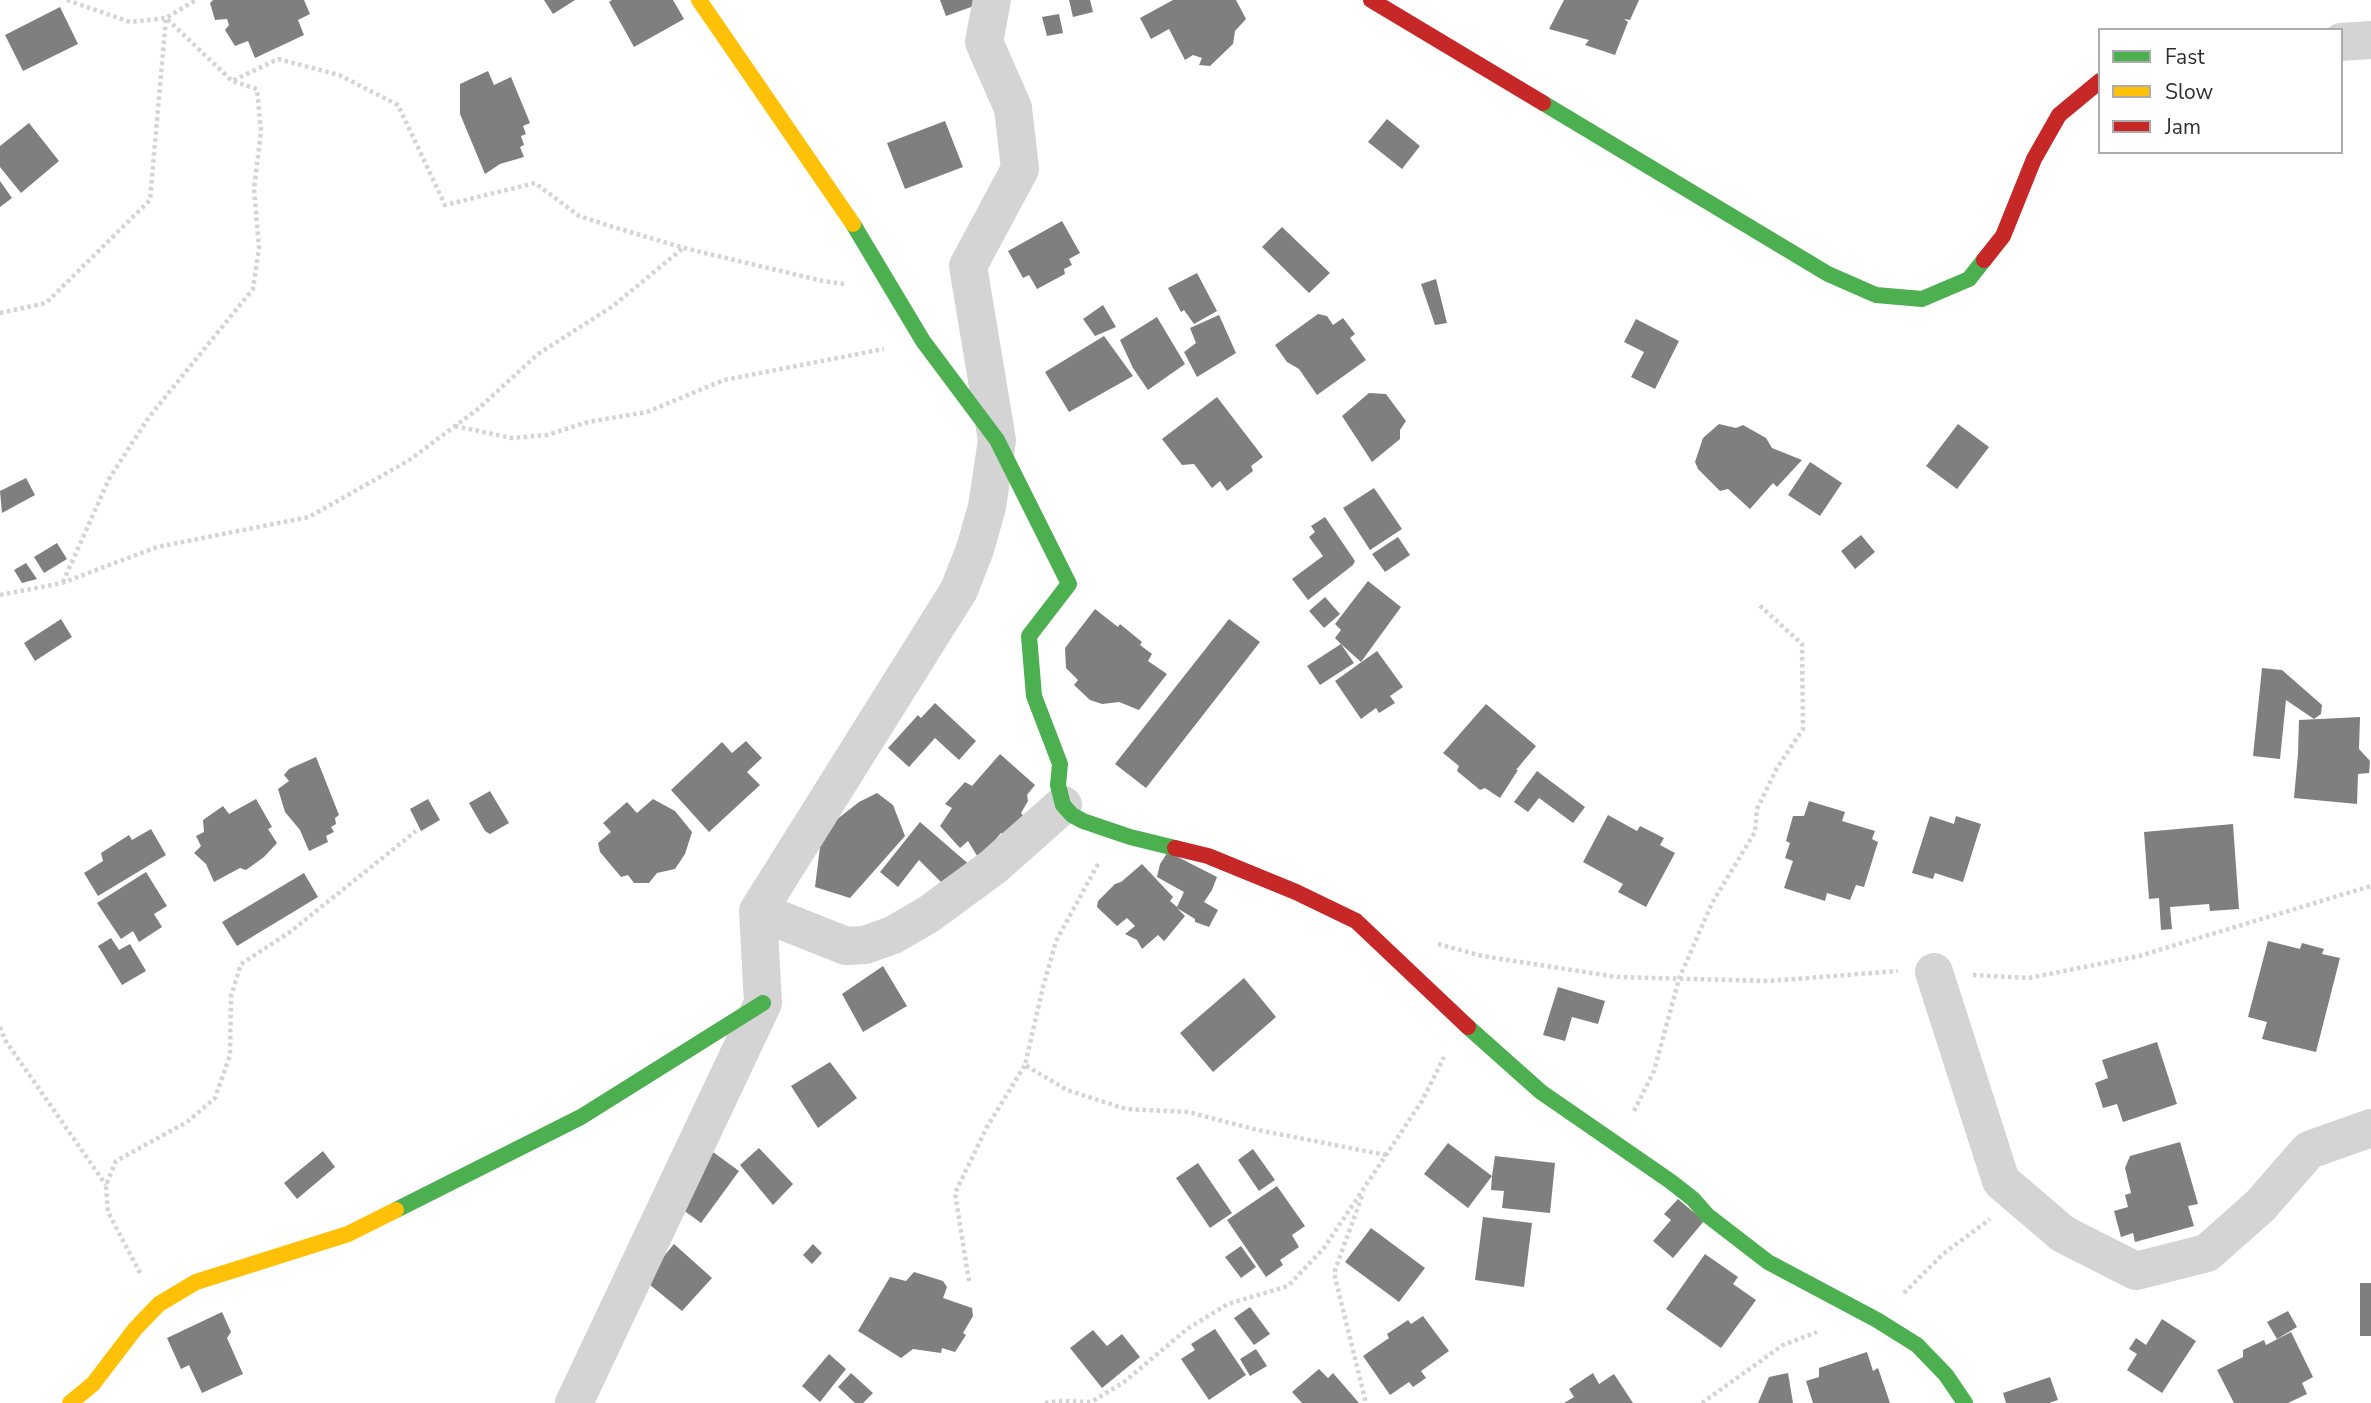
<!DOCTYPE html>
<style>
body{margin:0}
#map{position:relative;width:2371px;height:1403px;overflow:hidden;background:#fff;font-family:"Nunito Sans",sans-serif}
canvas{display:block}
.legend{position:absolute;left:2098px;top:28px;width:245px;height:126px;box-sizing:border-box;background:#fff;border:2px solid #acacac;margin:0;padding:9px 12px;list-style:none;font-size:21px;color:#2f2f2f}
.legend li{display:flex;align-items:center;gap:14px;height:35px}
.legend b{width:35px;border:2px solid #acacac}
</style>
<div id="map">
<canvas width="2371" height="1403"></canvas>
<ul class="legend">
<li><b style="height:9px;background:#4caf50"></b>Fast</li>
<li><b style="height:9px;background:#ffc107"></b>Slow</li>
<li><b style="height:9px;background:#c62828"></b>Jam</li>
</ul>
</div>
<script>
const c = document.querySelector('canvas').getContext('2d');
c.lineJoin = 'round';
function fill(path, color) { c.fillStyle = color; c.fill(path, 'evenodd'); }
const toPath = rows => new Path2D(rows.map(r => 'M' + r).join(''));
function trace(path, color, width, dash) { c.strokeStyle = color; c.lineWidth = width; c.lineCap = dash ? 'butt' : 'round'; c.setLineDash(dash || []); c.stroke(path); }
fill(toPath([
 [213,0,304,0,310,14,298,20,304,35,255,58,248,41,235,46,225,30,229,25,227,19,215,20,210,3],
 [544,0,575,0,553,14],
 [612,0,673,0,684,19,634,47,609,2],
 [940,0,984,0,985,2,946,16],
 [1069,0,1090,0,1093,12,1073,17],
 [1173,0,1236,0,1246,19,1235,31,1233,44,1210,66,1199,65,1202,58,1193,55,1185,60,1169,29,1151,39,1140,18],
 [1564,0,1639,0,1630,20,1624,19,1628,22,1615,55,1585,45,1589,40,1549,29],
 [60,7,78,44,23,71,5,35],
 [1059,14,1063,33,1047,36,1042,17],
 [488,71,494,85,511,77,530,123,523,126,526,134,521,136,524,145,520,147,524,157,500,164,485,174,460,114,460,84],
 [1387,119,1420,146,1402,169,1368,142],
 [945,121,963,167,905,189,887,143],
 [29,123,59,161,21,193,0,167,0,146],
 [0,181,12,198,0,207],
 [1062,221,1080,253,1069,259,1072,265,1064,269,1065,274,1037,289,1029,275,1023,278,1008,251],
 [1282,227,1330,273,1309,293,1262,247],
 [1197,273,1217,311,1194,324,1184,310,1181,312,1168,288],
 [1436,279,1447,323,1435,325,1421,284],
 [1103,305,1116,327,1095,336,1083,319],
 [1318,314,1327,316,1333,325,1343,318,1355,334,1350,338,1366,360,1317,395,1299,369,1287,362,1275,345],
 [1219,315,1236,353,1197,377,1184,352,1196,343,1190,328],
 [1157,317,1185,364,1148,390,1133,368,1120,340],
 [1636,319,1679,341,1655,389,1631,377,1644,352,1624,342],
 [1104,336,1133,376,1069,412,1045,372],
 [1369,393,1386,394,1406,421,1400,430,1400,439,1372,462,1342,416],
 [1217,397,1263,457,1251,466,1253,471,1227,491,1220,481,1212,488,1194,464,1182,465,1162,439],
 [1719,424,1736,428,1743,425,1766,438,1772,448,1802,460,1777,487,1773,483,1750,509,1728,489,1720,491,1698,469,1695,462,1703,438],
 [1958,424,1989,447,1957,489,1926,466],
 [1810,462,1842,483,1820,516,1788,495],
 [26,478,35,495,2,513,0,491],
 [1374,488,1402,529,1370,550,1343,508],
 [1325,517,1355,561,1353,565,1308,600,1292,579,1323,556,1309,537,1315,532,1311,526],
 [1861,535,1875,552,1855,569,1841,551],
 [1398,537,1410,555,1385,572,1372,554],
 [57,543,67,559,44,573,34,557],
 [26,563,37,579,22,583,14,570],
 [1368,581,1401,607,1361,662,1341,644,1354,663,1320,685,1307,666,1341,644,1335,638,1341,630,1335,624],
 [1325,597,1340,614,1324,628,1309,611],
 [1095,609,1118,627,1120,624,1142,642,1140,645,1152,654,1148,661,1167,674,1139,710,1119,702,1102,704,1090,700,1074,685,1078,680,1066,668,1065,648],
 [61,619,72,637,35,661,24,643],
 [1229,619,1260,642,1146,788,1115,764],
 [1377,651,1403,687,1390,696,1395,703,1379,713,1376,708,1361,719,1335,681],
 [2262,668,2282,670,2322,705,2321,714,2314,719,2286,700,2280,759,2253,756],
 [935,703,976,741,959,760,935,738,909,767,888,748,918,715,921,718],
 [1486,704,1536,746,1516,770,1518,770,1500,798,1485,788,1480,790,1457,771,1459,766,1443,753],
 [2360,717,2359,749,2370,761,2369,773,2358,774,2357,804,2294,798,2298,754,2299,720],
 [746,741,762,758,747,772,760,785,709,832,671,790,722,742,732,753],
 [1000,754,1035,785,1027,795,1028,801,1021,813,1026,819,1011,840,1001,833,979,859,968,841,960,848,940,826,952,808,945,804,965,782,972,786],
 [316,757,339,815,335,818,336,824,331,827,334,832,326,836,328,842,309,851,300,830,285,812,278,789,289,781,284,775,289,769],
 [1537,771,1585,807,1573,823,1539,798,1528,812,1514,802],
 [490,791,509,823,490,834,485,831,469,803],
 [877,793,893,805,905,836,850,898,815,887,822,831,859,802],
 [256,799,272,827,268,829,277,843,264,857,246,870,240,868,214,882,206,864,194,853,201,846,196,836,204,832,203,820,223,806,229,814],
 [428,799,440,820,421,831,410,809],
 [653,799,675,811,692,832,685,854,675,869,657,873,649,883,634,883,628,875,621,877,600,852,598,843,611,832,603,823,627,802,637,813],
 [1809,801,1845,812,1842,821,1875,831,1872,839,1878,842,1864,887,1856,885,1850,900,1827,893,1825,901,1784,888,1793,861,1785,858,1790,843,1786,841,1793,816,1804,816],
 [1608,815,1637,831,1640,826,1664,838,1660,845,1675,853,1646,907,1618,892,1623,884,1583,862],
 [1930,816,1954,824,1956,816,1981,824,1963,882,1935,873,1933,879,1912,873],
 [920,822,971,866,950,891,919,860,898,887,880,872],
 [2233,824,2239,909,2210,911,2209,904,2170,907,2172,929,2161,930,2159,898,2149,899,2144,832],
 [151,829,166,855,98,896,84,873,103,861,101,853,129,835,132,840],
 [1168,852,1217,877,1212,890,1204,902,1218,910,1209,927,1195,922,1195,919,1177,908,1185,916,1166,939,1164,941,1158,935,1142,949,1137,940,1125,934,1135,926,1127,918,1117,926,1097,907,1098,901,1115,884,1121,882,1142,864,1173,897,1170,901,1177,907,1184,892,1157,877,1160,864],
 [146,872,167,906,154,914,162,927,139,942,133,931,121,939,97,903],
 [304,873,318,897,237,946,222,922],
 [111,938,119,950,130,944,146,971,122,985,98,946],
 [2268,941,2300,949,2302,943,2324,949,2322,954,2340,958,2316,1052,2262,1039,2267,1022,2248,1017],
 [883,966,907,1006,863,1032,842,994],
 [1244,978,1276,1017,1213,1072,1180,1033],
 [1558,987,1605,1001,1598,1024,1572,1017,1565,1041,1543,1035],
 [2157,1042,2177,1104,2123,1122,2117,1104,2103,1108,2095,1083,2108,1078,2102,1060],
 [830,1062,857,1098,818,1128,791,1086],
 [2180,1142,2198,1204,2188,1206,2194,1226,2135,1242,2133,1233,2121,1237,2114,1211,2128,1207,2125,1195,2131,1193,2125,1168,2130,1156],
 [1448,1143,1492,1176,1495,1156,1555,1163,1550,1213,1502,1208,1504,1191,1491,1190,1492,1176,1468,1208,1424,1174],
 [759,1148,793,1184,773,1205,740,1165],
 [1253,1149,1275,1180,1259,1191,1238,1160],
 [323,1151,335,1167,297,1199,284,1183],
 [713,1152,739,1171,701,1223,675,1204],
 [1198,1163,1232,1213,1210,1228,1176,1178],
 [1277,1186,1305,1226,1292,1235,1299,1247,1280,1260,1283,1265,1266,1277,1227,1220],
 [1678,1199,1704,1221,1673,1258,1653,1241,1671,1220,1664,1214],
 [1483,1217,1532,1223,1524,1287,1475,1280],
 [1371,1228,1425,1268,1399,1302,1345,1262],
 [674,1244,712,1278,682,1311,644,1280],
 [813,1244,822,1253,812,1264,803,1255],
 [1241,1246,1256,1267,1241,1278,1225,1257],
 [1705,1254,1738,1277,1733,1284,1756,1300,1721,1348,1666,1309],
 [914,1272,943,1281,947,1287,943,1298,972,1308,973,1316,963,1333,966,1335,955,1352,942,1348,941,1353,913,1349,901,1358,858,1331,890,1277,906,1281],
 [2360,1283,2371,1283,2371,1336,2360,1336],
 [1250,1307,1270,1334,1254,1345,1234,1318],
 [2288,1311,2297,1327,2277,1339,2267,1322],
 [222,1312,231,1332,227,1338,243,1374,202,1393,189,1365,181,1369,167,1338],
 [1423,1316,1449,1351,1421,1371,1426,1378,1413,1387,1409,1382,1390,1395,1363,1356,1389,1338,1387,1334,1408,1320,1411,1324],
 [2162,1319,2196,1341,2162,1393,2127,1370,2137,1354,2129,1349,2136,1338,2146,1345],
 [1215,1329,1246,1375,1209,1400,1181,1359,1195,1350,1191,1344],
 [1093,1330,1107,1346,1122,1334,1140,1357,1102,1388,1070,1348],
 [2291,1332,2313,1377,2302,1383,2307,1394,2288,1403,2234,1403,2217,1370,2243,1357,2243,1350,2264,1340,2266,1345],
 [1256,1349,1267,1366,1250,1376,1240,1359],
 [1867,1352,1873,1371,1878,1368,1890,1403,1813,1403,1806,1381,1819,1377,1819,1368],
 [829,1354,846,1369,820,1402,802,1386],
 [1319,1369,1328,1378,1333,1373,1359,1403,1302,1403,1292,1392],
 [851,1373,873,1393,863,1403,855,1403,838,1387],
 [1593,1373,1599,1384,1614,1374,1633,1403,1564,1403,1574,1397,1569,1389],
 [1788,1373,1793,1403,1758,1403,1769,1377],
 [2050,1377,2058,1400,2049,1403,2006,1403,2003,1393]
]), '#7f7f7f');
trace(toPath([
 [67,0,130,22,166,18,232,81,278,59,339,75,398,105,445,205,535,183,579,216,613,227,684,248,823,281,845,284],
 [0,313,46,303,150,200,166,18,196,0],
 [455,426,512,438,547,435,588,422,647,412,724,380,884,349],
 [63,582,109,479,149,417,253,289,259,248,254,189,261,131,257,89,232,81],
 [0,595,62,583,157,547,309,517,408,461,478,409,538,354,613,306,683,248],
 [1098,864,1056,941,1043,987,1025,1065,1067,1090,1126,1109,1188,1112,1258,1130,1386,1155],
 [1438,944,1482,956,1617,977,1769,981,1898,971],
 [1973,975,2029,978,2139,956,2371,886],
 [0,1027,5,1040,106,1185],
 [1634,1111,1654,1071,1679,979,1712,903,1755,832,1757,809,1777,768,1803,729,1802,644,1758,604],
 [1362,1196,1334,1273,1366,1403],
 [140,1273,108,1212,106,1185,116,1161,187,1122,215,1098,230,1055,231,996,241,964,290,932,416,831],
 [969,1281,955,1193,987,1127,1025,1065],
 [1904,1293,1943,1254,1990,1219],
 [1045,1403,1058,1401,1091,1402,1124,1382,1187,1329,1228,1304,1288,1286,1324,1248,1422,1101,1444,1057],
 [1702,1403,1783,1345,1817,1332]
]), '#d4d4d4', 4.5, [3.5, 3.5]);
trace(toPath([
 [2341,42,2371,40],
 [758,911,846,946,865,945,893,935,929,914,993,867,1063,805],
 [1934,972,2001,1181,2063,1234,2136,1271,2207,1253,2260,1206,2309,1150,2371,1128],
 [574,1403,763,1003,758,911,959,590,975,549,987,507,997,440,968,266,1020,169,1013,108,984,42,992,0]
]), '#d4d4d4', 38);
trace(toPath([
 [1543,103,1828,274,1876,295,1922,299,1969,279,1984,260],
 [853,224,923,341,997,440,1069,584,1029,636,1034,696,1060,764,1058,785,1063,805,1072,815,1083,821,1130,837,1175,848],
 [1468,1027,1541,1092,1670,1181,1693,1199,1707,1215,1768,1262,1877,1320,1917,1345,1946,1375,1965,1403],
 [396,1210,581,1117,763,1003]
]), '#4caf50', 16);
trace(toPath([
 [699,0,853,224],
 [70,1403,93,1384,135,1329,159,1304,196,1282,348,1234,396,1210]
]), '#ffc107', 16);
trace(toPath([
 [1371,0,1543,103],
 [1984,260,2003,236,2034,159,2059,115,2100,81],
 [1175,848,1208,856,1296,892,1356,921,1468,1027]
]), '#c62828', 16);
</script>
